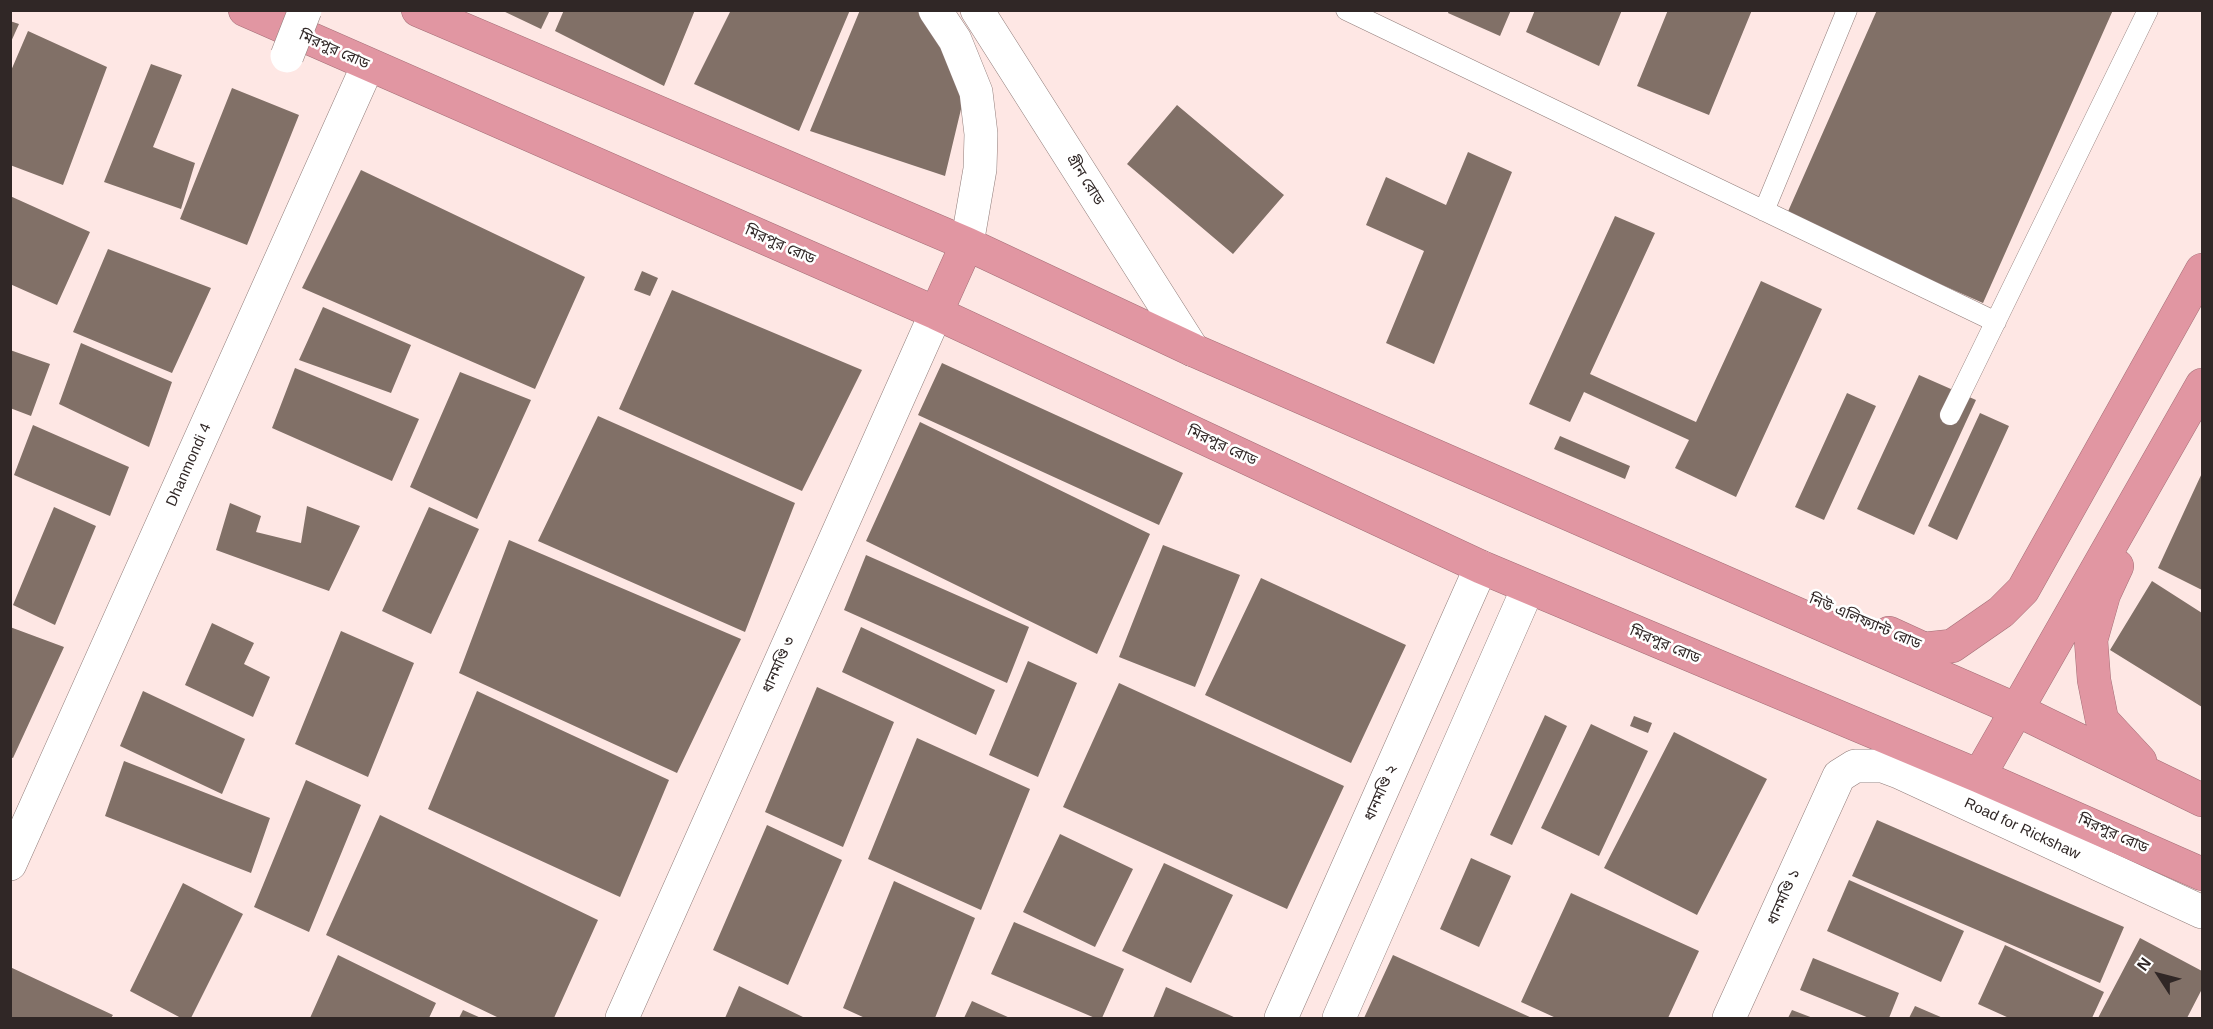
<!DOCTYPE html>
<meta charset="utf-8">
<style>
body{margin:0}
#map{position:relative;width:2213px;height:1029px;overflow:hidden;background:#fee7e4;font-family:Arial,sans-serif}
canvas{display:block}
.frame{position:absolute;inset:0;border:12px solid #302726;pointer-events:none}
.north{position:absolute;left:2129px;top:945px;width:60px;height:60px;-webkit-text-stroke:4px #fff;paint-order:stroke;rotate:306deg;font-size:16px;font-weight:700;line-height:24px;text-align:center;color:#302726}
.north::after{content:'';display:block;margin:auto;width:21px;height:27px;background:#302726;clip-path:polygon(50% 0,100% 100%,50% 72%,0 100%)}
</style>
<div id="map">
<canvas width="2213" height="1029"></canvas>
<div class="frame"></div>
<div class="north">N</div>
</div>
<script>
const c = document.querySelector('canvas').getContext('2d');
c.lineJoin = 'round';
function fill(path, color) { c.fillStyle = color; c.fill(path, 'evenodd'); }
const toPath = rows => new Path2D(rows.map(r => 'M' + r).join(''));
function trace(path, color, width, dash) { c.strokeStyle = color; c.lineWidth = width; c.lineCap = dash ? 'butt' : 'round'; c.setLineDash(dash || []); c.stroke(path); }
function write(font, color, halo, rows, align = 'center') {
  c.font = font + ' Arial,"Noto Sans Bengali",sans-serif'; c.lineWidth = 5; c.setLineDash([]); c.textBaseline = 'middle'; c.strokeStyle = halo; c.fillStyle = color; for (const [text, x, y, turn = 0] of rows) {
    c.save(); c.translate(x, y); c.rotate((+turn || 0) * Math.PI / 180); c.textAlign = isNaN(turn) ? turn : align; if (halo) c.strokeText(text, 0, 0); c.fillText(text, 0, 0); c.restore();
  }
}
fill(toPath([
 [501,10,550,10,541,29],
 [564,10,695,10,664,86,555,31],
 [731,10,850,10,799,131,694,84],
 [860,10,919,10,956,67,962,105,945,176,810,131],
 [1449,10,1511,10,1500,36,1448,13],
 [1535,10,1622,10,1599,66,1526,32],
 [1668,10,1752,10,1709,115,1637,86],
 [1877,10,2113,10,1983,303,1786,216],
 [10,21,19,24,10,44],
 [28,31,107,67,63,185,10,165,10,73],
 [151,64,182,75,153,147,195,163,181,209,104,182],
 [232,88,299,115,247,245,180,219],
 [1177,105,1284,195,1233,254,1127,164],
 [1468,152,1512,172,1434,364,1386,343,1424,251,1366,225,1386,177,1446,205],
 [361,170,585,277,535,389,302,288],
 [10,196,90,232,57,305,10,284],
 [1615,216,1655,233,1590,374,1696,422,1761,281,1822,309,1736,497,1675,468,1689,440,1584,392,1570,422,1529,404],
 [108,249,211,288,172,373,73,332],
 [642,271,658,278,650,296,634,290],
 [672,290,862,370,802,491,619,409],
 [323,307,411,345,391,393,299,360],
 [81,343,172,382,149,447,59,404],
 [10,350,50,364,31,416,10,408],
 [942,363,1183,473,1159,525,918,415],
 [295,368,419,419,392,481,272,428],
 [460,372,531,400,477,519,410,487],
 [1919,375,1976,400,1914,535,1857,509],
 [1847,393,1876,406,1824,520,1795,507],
 [1980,413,2009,426,1957,540,1928,526],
 [598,416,795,503,745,632,538,541],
 [920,422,1150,534,1097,654,866,541],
 [33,425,129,467,110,516,14,475],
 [1560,436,1630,466,1625,479,1554,449],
 [2202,473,2202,590,2158,568],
 [230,503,261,516,256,532,301,543,307,506,360,526,329,591,216,550],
 [54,507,96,526,55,625,13,605],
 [429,507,479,529,431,634,382,611],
 [509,540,741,639,677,773,459,673],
 [1163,545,1240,575,1195,687,1119,657],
 [866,555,1029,627,1007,683,844,610],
 [1261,578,1406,645,1351,763,1205,695],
 [2152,581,2202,613,2202,707,2110,650],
 [212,623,254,643,244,664,270,677,253,717,185,685],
 [10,627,64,647,13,758,10,757],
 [861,627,995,690,976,735,842,672],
 [341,631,414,663,368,777,295,744],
 [1028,661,1077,683,1038,777,989,755],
 [1119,683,1344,786,1287,909,1063,807],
 [817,687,894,722,843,847,765,812],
 [143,691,245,739,222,794,120,746],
 [477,691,669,780,620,897,428,809],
 [1545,715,1567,726,1512,845,1490,835],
 [1634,716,1652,723,1648,733,1630,726],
 [1591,724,1648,751,1599,856,1541,828],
 [1674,732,1767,779,1697,915,1604,868],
 [917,738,1030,789,981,910,868,859],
 [124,761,270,818,251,873,105,816],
 [306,780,361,805,309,932,254,907],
 [380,815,598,920,554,1018,499,1018,326,935],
 [1877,820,2124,927,2100,983,1852,876],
 [767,825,842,860,788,985,713,950],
 [1060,834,1133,869,1095,947,1023,912],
 [1471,858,1511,876,1479,947,1440,929],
 [1164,863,1233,895,1191,983,1122,951],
 [1849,880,1964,931,1941,982,1827,931],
 [894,881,975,918,935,1018,865,1018,843,1008],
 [183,883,243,914,191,1018,181,1018,130,991],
 [1571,893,1699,951,1668,1018,1556,1018,1521,1002],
 [1014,922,1124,969,1102,1018,1095,1018,991,974],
 [2140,938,2202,971,2202,989,2187,1018,2098,1018],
 [2005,945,2104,992,2092,1018,2009,1018,1978,1004],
 [338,955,436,1003,429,1018,310,1018],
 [1393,955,1532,1018,1364,1018],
 [1813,958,1899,993,1889,1018,1869,1018,1800,990],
 [10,967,113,1015,111,1018,10,1018],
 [739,986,805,1018,725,1018],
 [1166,987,1236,1018,1153,1018],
 [972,1001,1010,1018,964,1018],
 [1915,1006,1943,1018,1909,1018],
 [463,1010,481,1018,459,1018],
 [1792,1010,1813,1018,1788,1018]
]), '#817067');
const lane = toPath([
 [1346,10,1996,322],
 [1764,211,1847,10],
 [1950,415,2148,10]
]);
const street = toPath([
 [10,864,368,65],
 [622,1018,936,313],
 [1729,1018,1839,776,1855,766,1883,766,1899,772,2202,912]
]);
const secondary = toPath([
 [935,10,955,40,976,92,981,134,980,169,967,244],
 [977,10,1193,350],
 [1281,1018,1481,567],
 [1339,1018,1528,588]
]);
const highway = toPath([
 [245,10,936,313,1481,567,1979,776,2202,874],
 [418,10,967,244,1193,350,2015,709,2202,800],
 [936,313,967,244],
 [2117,566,2104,594,2091,640,2094,680,2102,720,2140,761],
 [1889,633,1924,649,1952,646,2001,612,2023,590,2202,270],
 [1979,776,2202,385]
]);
trace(lane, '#917d7a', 21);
trace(street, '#917d7a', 34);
trace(secondary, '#917d7a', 34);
trace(highway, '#a36f77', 34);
trace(lane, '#fff', 20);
trace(street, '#fff', 33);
trace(secondary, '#fff', 33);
trace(highway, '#e196a2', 33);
const streetBridge = toPath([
 [287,56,305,10]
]);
trace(streetBridge, '#917d7a', 34, []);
trace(streetBridge, '#fff', 33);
write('15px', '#302726', '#fff', [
 ["মিরপুর রোড",334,50,24],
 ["গ্রীন রোড",1085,180,58],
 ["মিরপুর রোড",780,245,24],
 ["মিরপুর রোড",1222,446,25],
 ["Dhanmondi 4",189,465,-66],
 ["নিউ এলিফ্যান্ট রোড",1865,622,23],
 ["মিরপুর রোড",1665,645,23],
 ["ধানমণ্ডি ৩",779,665,-66],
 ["ধানমণ্ডি ২",1381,793,-66],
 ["Road for Rickshaw",2022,829,25],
 ["মিরপুর রোড",2113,834,24],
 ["ধানমণ্ডি ১",1784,897,-66]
]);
</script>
